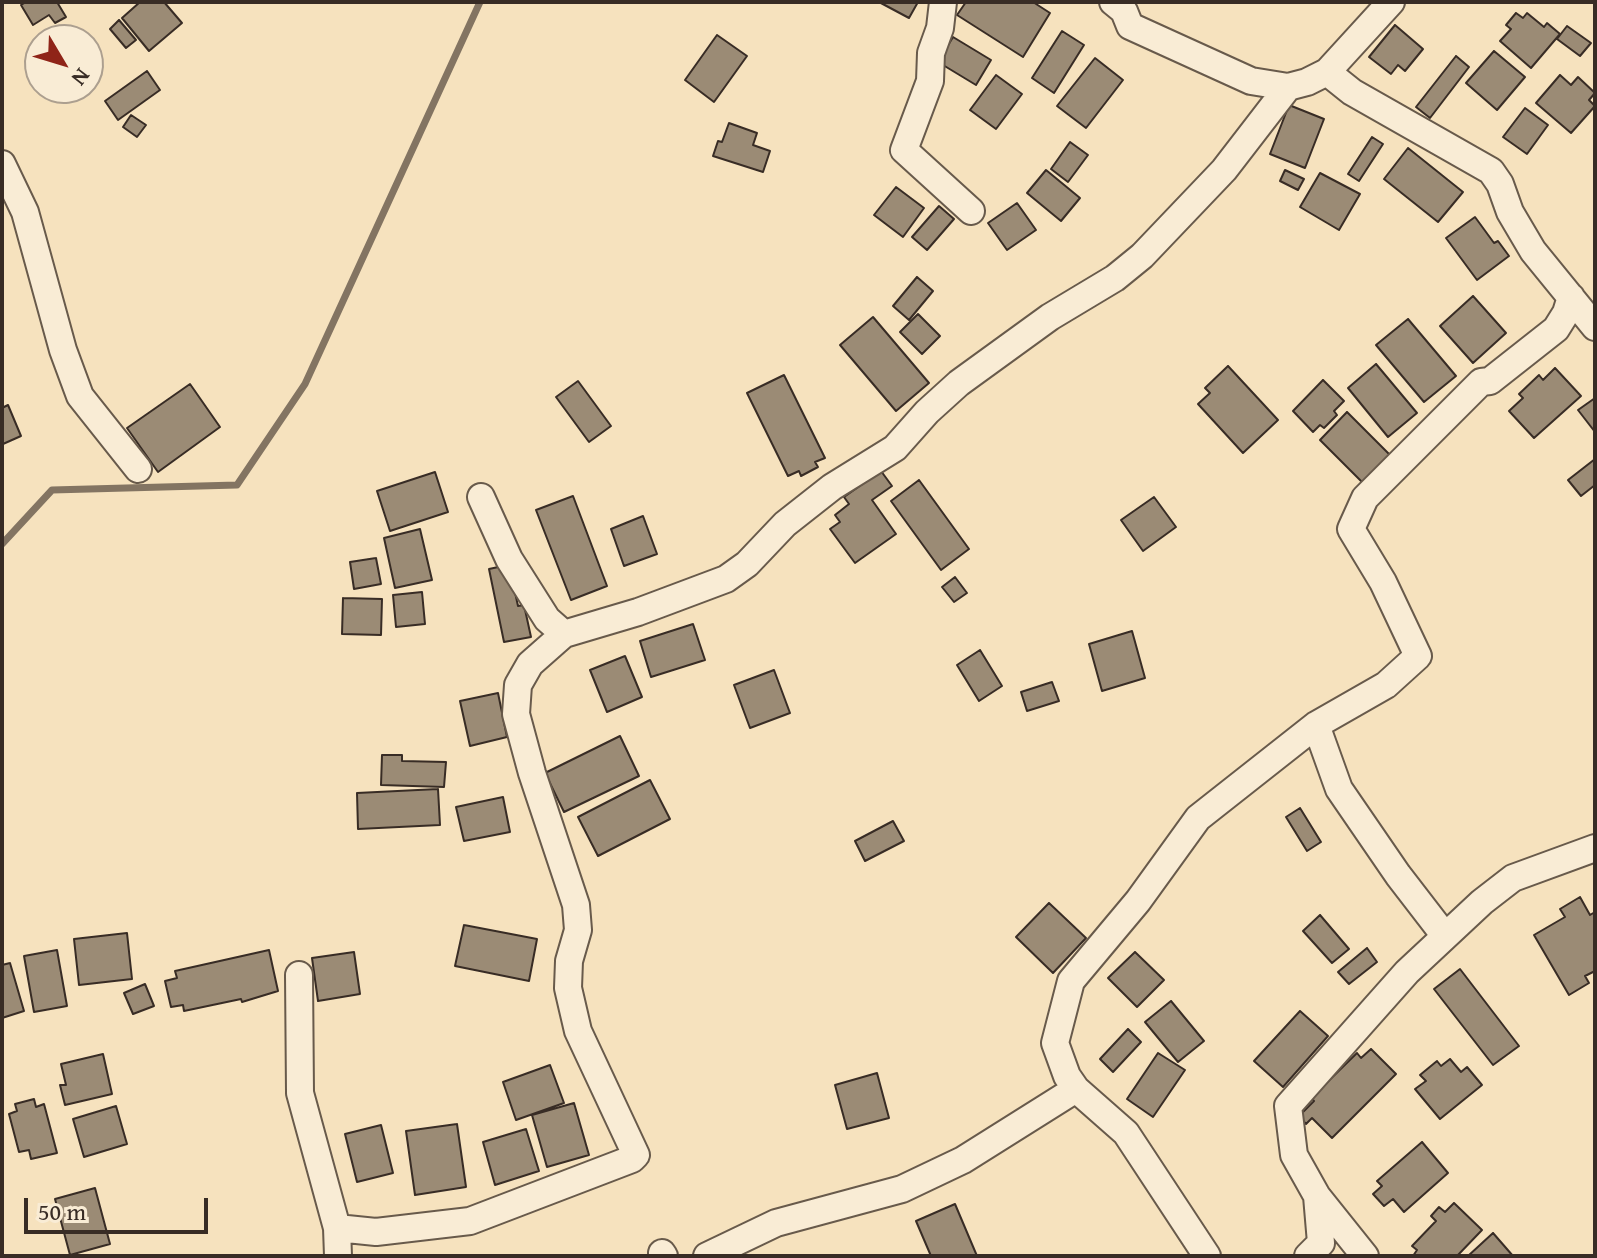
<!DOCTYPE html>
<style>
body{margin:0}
#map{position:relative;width:1597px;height:1258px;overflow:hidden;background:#f6e2be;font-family:"Gentium Book Plus",serif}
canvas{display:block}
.frame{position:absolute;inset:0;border:4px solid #382c25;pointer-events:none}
.north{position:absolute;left:24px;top:24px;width:80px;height:80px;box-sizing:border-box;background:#f9ecd5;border:2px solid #ac9f8f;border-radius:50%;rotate:128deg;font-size:22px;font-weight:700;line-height:32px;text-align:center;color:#382c25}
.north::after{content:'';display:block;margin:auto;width:28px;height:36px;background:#8f2418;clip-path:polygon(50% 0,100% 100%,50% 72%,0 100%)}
.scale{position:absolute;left:24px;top:1198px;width:184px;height:36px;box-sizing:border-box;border:4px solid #382c25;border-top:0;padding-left:10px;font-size:24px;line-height:28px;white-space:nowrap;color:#382c25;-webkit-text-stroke:6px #f9ecd5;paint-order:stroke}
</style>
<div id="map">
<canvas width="1597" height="1258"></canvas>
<div class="frame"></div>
<div class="north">N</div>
<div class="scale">50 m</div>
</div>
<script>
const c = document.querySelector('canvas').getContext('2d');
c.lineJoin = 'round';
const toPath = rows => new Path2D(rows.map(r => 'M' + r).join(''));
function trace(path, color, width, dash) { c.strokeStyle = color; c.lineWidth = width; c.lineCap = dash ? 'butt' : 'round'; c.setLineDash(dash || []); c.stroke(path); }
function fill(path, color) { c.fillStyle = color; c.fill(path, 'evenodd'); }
trace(toPath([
 [2,544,52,490,237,485,305,384,480,2]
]), '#837462', 7);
const building = toPath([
 [26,2,57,2,66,17,55,23,49,15,33,25,21,5,26,2],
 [140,2,164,2,182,23,149,51,122,18,140,2],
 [879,2,918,2,909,18,879,2],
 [966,2,1033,2,1050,13,1023,57,957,15,966,2],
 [1516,13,1523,18,1527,13,1544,27,1547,23,1560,34,1531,68,1500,41,1511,29,1506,25,1516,13],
 [119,20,136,40,126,48,110,29,119,20],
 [1395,25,1423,49,1405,71,1398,65,1391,74,1369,57,1395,25],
 [1567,26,1591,43,1580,56,1557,39,1567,26],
 [1062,31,1084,45,1054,93,1032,78,1062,31],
 [717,35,747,56,714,102,685,80,717,35],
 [953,37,991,60,976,85,938,62,953,37],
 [1494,51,1525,77,1497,110,1466,83,1494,51],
 [1456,56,1469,67,1430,118,1416,107,1456,56],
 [1095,58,1123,80,1086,128,1057,106,1095,58],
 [147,71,160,90,118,120,105,101,147,71],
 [996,75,1022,94,996,129,970,110,996,75],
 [1560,75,1571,85,1578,77,1595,93,1589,100,1595,106,1571,133,1536,103,1560,75],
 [1289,105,1324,119,1305,168,1270,154,1289,105],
 [1525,108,1548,125,1527,154,1503,137,1525,108],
 [131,115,146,125,137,137,123,127,131,115],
 [729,123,757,133,753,145,770,151,763,172,713,156,718,141,722,142,729,123],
 [1372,137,1383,144,1359,181,1348,174,1372,137],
 [1070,142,1088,155,1068,182,1051,169,1070,142],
 [1408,148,1463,192,1438,222,1384,179,1408,148],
 [1046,170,1080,198,1061,221,1027,193,1046,170],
 [1285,170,1304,179,1298,190,1280,181,1285,170],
 [1320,173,1360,194,1339,230,1300,207,1320,173],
 [896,187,924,208,903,237,874,215,896,187],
 [1017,203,1036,230,1007,250,988,223,1017,203],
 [939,206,954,219,927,250,912,237,939,206],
 [1475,217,1494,243,1498,241,1509,256,1477,280,1446,238,1475,217],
 [917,277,933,291,909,320,893,306,917,277],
 [1473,296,1506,333,1473,363,1440,326,1473,296],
 [918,314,940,336,922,354,900,332,918,314],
 [873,317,929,383,896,411,840,345,873,317],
 [1408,319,1456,376,1424,402,1376,345,1408,319],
 [1376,364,1417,413,1388,437,1348,388,1376,364],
 [1228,366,1278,420,1243,453,1198,404,1210,393,1205,388,1228,366],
 [1555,368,1581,396,1534,438,1509,411,1523,398,1519,394,1539,375,1543,380,1555,368],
 [784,375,825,458,815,462,818,467,801,476,799,471,788,476,747,393,784,375],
 [1323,380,1344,401,1334,411,1337,415,1324,428,1320,425,1313,432,1293,411,1323,380],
 [578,381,611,426,589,442,556,397,578,381],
 [190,384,220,427,158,472,127,428,190,384],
 [1595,398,1595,432,1578,410,1595,398],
 [8,405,21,436,3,444,2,408,8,405],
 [1347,412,1391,456,1364,484,1320,440,1347,412],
 [1595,459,1595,485,1581,496,1568,480,1595,459],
 [881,471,892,486,872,500,896,534,855,563,830,529,840,522,835,515,849,504,844,497,881,471],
 [435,472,448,512,390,531,377,491,435,472],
 [919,480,969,549,941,570,891,501,919,480],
 [573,496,607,586,571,600,536,510,573,496],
 [1154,497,1176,527,1143,551,1121,520,1154,497],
 [643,516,657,554,624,566,611,529,643,516],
 [420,529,432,580,395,588,384,538,420,529],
 [376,558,381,584,354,589,350,562,376,558],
 [503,566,511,574,518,606,524,605,531,637,504,642,489,569,503,566],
 [955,577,967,593,954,602,942,587,955,577],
 [422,592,425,624,396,627,393,595,422,592],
 [343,598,382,599,381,635,342,634,343,598],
 [693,624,705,660,651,677,640,641,693,624],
 [1132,631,1145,678,1102,691,1089,644,1132,631],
 [980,650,1002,686,979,701,957,665,980,650],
 [625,656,642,697,607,712,590,670,625,656],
 [774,670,790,713,750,728,734,685,774,670],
 [1052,682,1059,701,1027,711,1021,692,1052,682],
 [498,693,507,737,470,746,460,701,498,693],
 [620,736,639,776,564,812,545,773,620,736],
 [382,755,402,755,402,761,446,762,444,787,381,785,382,755],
 [650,780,670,819,598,856,578,817,650,780],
 [438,789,440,825,358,829,357,793,438,789],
 [503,797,510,832,464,841,456,807,503,797],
 [1300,808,1321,842,1307,851,1286,817,1300,808],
 [893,821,904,841,865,861,855,841,893,821],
 [1580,897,1590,915,1595,912,1595,971,1585,976,1589,983,1569,995,1534,935,1565,917,1560,909,1580,897],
 [1049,903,1086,938,1053,973,1016,937,1049,903],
 [1320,915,1349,949,1332,963,1303,931,1320,915],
 [464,925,537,939,529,981,455,966,464,925],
 [127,933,132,979,79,985,74,939,127,933],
 [1367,948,1377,962,1349,984,1338,972,1367,948],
 [57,950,67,1006,34,1012,24,956,57,950],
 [269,950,278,991,242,1002,241,999,184,1011,183,1005,171,1007,165,981,177,978,175,971,269,950],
 [354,952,360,994,318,1001,312,958,354,952],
 [1135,952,1164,980,1137,1007,1108,978,1135,952],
 [10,963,24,1011,2,1018,2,965,10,963],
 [1460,969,1519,1046,1493,1065,1434,989,1460,969],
 [145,984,154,1006,133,1014,124,993,145,984],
 [1171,1001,1204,1041,1178,1062,1145,1022,1171,1001],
 [1300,1011,1328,1036,1283,1087,1254,1061,1300,1011],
 [1128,1029,1141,1042,1113,1072,1100,1059,1128,1029],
 [1371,1049,1396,1074,1332,1138,1312,1118,1306,1124,1299,1116,1314,1101,1311,1098,1357,1053,1361,1058,1371,1049],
 [1158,1053,1185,1070,1153,1117,1127,1099,1158,1053],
 [103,1054,112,1094,65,1105,60,1085,66,1085,61,1064,103,1054],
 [1450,1059,1461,1072,1467,1067,1482,1085,1440,1119,1415,1089,1426,1081,1420,1075,1437,1061,1441,1066,1450,1059],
 [550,1065,564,1103,516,1120,503,1082,550,1065],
 [877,1073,889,1118,847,1129,835,1085,877,1073],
 [34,1099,36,1107,44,1104,57,1153,31,1159,29,1150,19,1152,9,1114,17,1111,15,1104,34,1099],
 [574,1103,589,1155,547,1167,532,1115,574,1103],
 [116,1106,127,1144,84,1157,73,1119,116,1106],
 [457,1124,466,1187,415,1195,406,1131,457,1124],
 [381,1125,393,1173,357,1182,345,1134,381,1125],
 [526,1129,539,1171,495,1185,483,1142,526,1129],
 [1422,1142,1448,1173,1404,1212,1393,1199,1384,1206,1373,1194,1382,1186,1377,1181,1422,1142],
 [95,1188,110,1244,70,1255,55,1199,95,1188],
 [1454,1203,1482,1230,1457,1256,1413,1256,1417,1250,1412,1246,1436,1221,1431,1216,1439,1207,1445,1212,1454,1203],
 [955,1204,977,1256,931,1256,916,1221,955,1204],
 [1493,1233,1513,1256,1468,1256,1493,1233]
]);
fill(building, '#9b8b75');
trace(building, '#382c25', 2);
const minor = toPath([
 [943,2,940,28,931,53,930,81,904,150,971,211],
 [1113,2,1124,11,1130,26,1251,81,1288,87,1307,82,1327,72,1391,2],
 [1327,72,1352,92,1491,171,1500,184,1510,212,1533,251,1595,327],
 [2,164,25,212,63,350,80,396,138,469],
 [481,497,509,559,547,619,564,634],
 [1316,725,1339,789,1398,875,1445,936],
 [299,975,300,1093,337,1228,338,1256],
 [1076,1089,1067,1076,1055,1043,1071,981,1138,901,1198,818,1316,725,1386,685,1418,656,1383,582,1351,529,1365,498,1481,382,1490,381,1556,329,1566,313,1571,297],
 [1317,1196,1365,1256],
 [337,1228,376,1232,470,1221,632,1159,636,1155,578,1031,568,988,569,961,578,930,576,905,532,773,516,714,518,685,530,664,564,634,638,612,726,579,747,564,785,524,832,487,895,448,927,412,959,383,1050,317,1115,278,1142,256,1224,170,1288,87],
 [662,1253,664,1256],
 [707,1256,776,1223,902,1189,963,1160,1076,1089,1126,1133,1207,1256],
 [1308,1256,1321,1243,1317,1196,1294,1155,1288,1106,1407,972,1482,902,1513,878,1595,848]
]);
trace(minor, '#685a4b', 30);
trace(minor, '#f9ecd5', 26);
</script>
